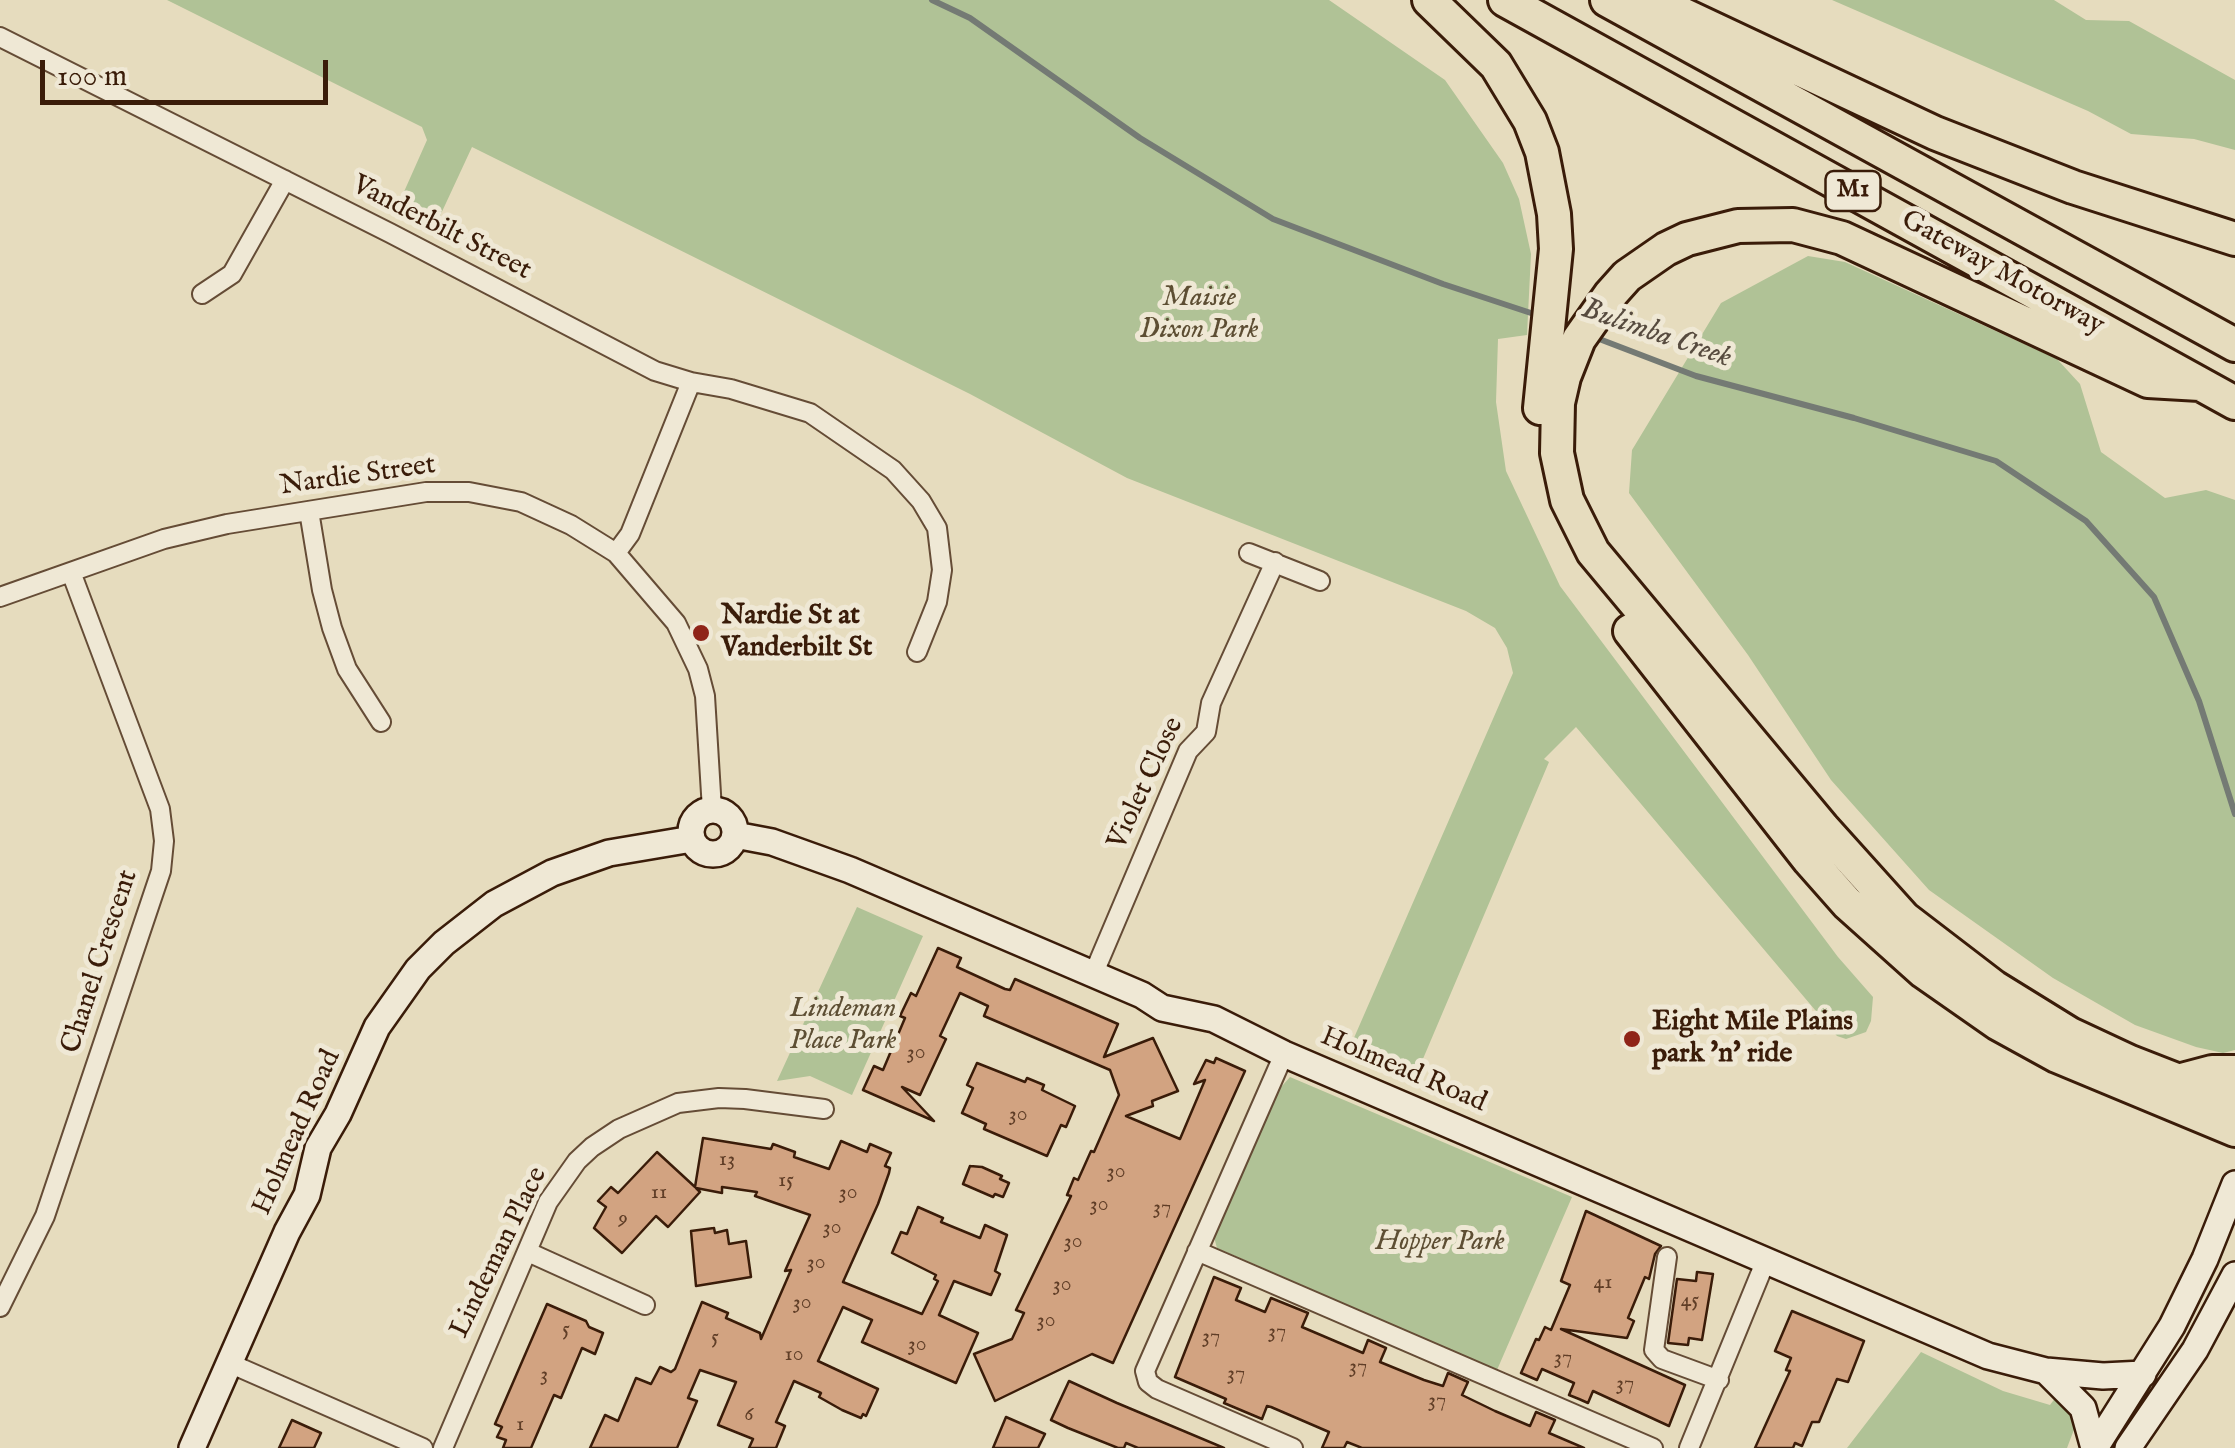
<!DOCTYPE html>
<style>
body{margin:0}
#map{position:relative;width:2235px;height:1448px;overflow:hidden;background:#e6dcbe;font-family:"IM FELL English",serif}
canvas{display:block}
.scale{position:absolute;left:40px;top:60px;width:288px;height:45px;box-sizing:border-box;border:5px solid #3a1c09;border-top:0;padding-left:12px;font-size:30px;line-height:35px;white-space:nowrap;color:#3a1c09;-webkit-text-stroke:8px #efe8d5;paint-order:stroke}
</style>
<div id="map">
<canvas width="2235" height="1448"></canvas>
<div class="scale">100 m</div>
</div>
<script>
const c = document.querySelector('canvas').getContext('2d');
c.lineJoin = 'round';
function fill(path, color) { c.fillStyle = color; c.fill(path, 'evenodd'); }
const toPath = rows => new Path2D(rows.map(r => 'M' + r).join(''));
function trace(path, color, width, dash) { c.strokeStyle = color; c.lineWidth = width; c.lineCap = dash ? 'butt' : 'round'; c.setLineDash(dash || []); c.stroke(path); }
function write(font, color, halo, rows, align = 'center') {
  c.font = font + ' "IM FELL English",serif'; c.lineWidth = 10; c.setLineDash([]); c.textBaseline = 'middle'; c.strokeStyle = halo; c.fillStyle = color; for (const [text, x, y, turn = 0] of rows) {
    c.save(); c.translate(x, y); c.rotate((+turn || 0) * Math.PI / 180); c.textAlign = isNaN(turn) ? turn : align; if (halo) c.strokeText(text, 0, 0); c.fillText(text, 0, 0); c.restore();
  }
}
fill(toPath([
 [167,0,1329,0,1445,80,1503,163,1519,199,1531,254,1527,335,1498,339,1496,402,1506,471,1560,586,1838,957,1873,997,1871,1021,1866,1032,1846,1039,1837,1036,1576,727,1544,759,1549,762,1414,1080,1350,1047,1513,673,1507,648,1495,628,1466,611,1127,478,970,394,472,147,433,231,395,212,427,140,422,127],
 [1832,0,2054,0,2086,20,2129,21,2235,80,2235,150,2194,139,2131,134,2088,111],
 [1808,256,1845,262,2057,359,2080,384,2101,452,2165,498,2206,490,2235,500,2235,1050,2223,1053,2196,1047,2135,1025,2053,978,1929,890,1831,780,1748,655,1629,493,1632,450,1721,303],
 [857,907,923,936,852,1095,810,1076,777,1081],
 [1290,1077,1572,1197,1497,1370,1217,1248,1214,1237,1275,1094],
 [1921,1352,2003,1391,2050,1405,2056,1397,2078,1419,2067,1448,1847,1448]
]), '#b0c296');
trace(toPath([
 [932,0,970,18,1140,138,1273,219,1443,284,1540,316],
 [1594,337,1696,376,1854,418,1996,461,2086,521,2154,597,2199,701,2235,814]
]), '#747a74', 6);
const building = toPath([
 [938,948,961,958,957,967,1005,989,1010,990,1015,979,1118,1024,1104,1057,1153,1038,1178,1091,1152,1101,1153,1106,1126,1116,1180,1139,1205,1080,1194,1084,1206,1060,1214,1063,1216,1058,1245,1071,1113,1363,1092,1354,995,1401,974,1354,1012,1339,1024,1313,1016,1310,1071,1196,1067,1195,1074,1178,1078,1180,1091,1151,1094,1152,1119,1095,1110,1070,984,1016,988,1006,960,993,940,1036,946,1039,920,1095,902,1087,934,1121,863,1090,874,1066,883,1070,905,1018,900,1016,911,993,916,996,938,948],
 [977,1063,1025,1082,1027,1078,1044,1085,1042,1090,1075,1106,1066,1127,1061,1125,1047,1156,984,1129,986,1124,962,1113,973,1088,967,1085,977,1063],
 [703,1138,771,1149,773,1144,795,1152,794,1157,829,1169,841,1141,867,1152,870,1144,891,1153,885,1166,890,1168,889,1173,878,1204,843,1282,922,1314,938,1281,934,1279,936,1275,892,1253,901,1232,907,1234,918,1207,943,1218,941,1222,980,1238,985,1225,1007,1235,995,1271,1000,1274,991,1295,954,1281,939,1315,978,1333,956,1383,862,1342,872,1320,843,1307,818,1361,878,1389,866,1416,863,1414,861,1418,842,1410,819,1397,821,1393,794,1381,776,1422,785,1426,776,1448,749,1448,753,1439,718,1425,736,1382,700,1370,688,1398,697,1401,677,1448,590,1448,605,1415,618,1421,636,1378,651,1384,660,1367,671,1372,675,1369,702,1302,728,1313,726,1318,760,1333,761,1339,791,1270,785,1271,810,1215,755,1196,757,1192,722,1187,722,1193,696,1188,700,1192,668,1227,656,1216,622,1253,594,1228,606,1207,598,1201,611,1187,618,1193,657,1152,695,1187,703,1138],
 [970,1166,982,1167,1002,1176,1000,1179,1009,1183,1003,1197,995,1194,993,1197,963,1184,970,1166],
 [1586,1211,1661,1246,1655,1254,1649,1279,1645,1277,1628,1318,1634,1321,1627,1338,1561,1329,1685,1385,1669,1426,1593,1391,1588,1403,1579,1399,1569,1395,1574,1383,1542,1369,1537,1380,1521,1373,1536,1339,1539,1340,1545,1327,1551,1330,1570,1285,1561,1281,1586,1211],
 [714,1228,715,1233,727,1230,729,1244,746,1241,751,1277,696,1286,691,1231,714,1228],
 [1697,1272,1713,1274,1702,1340,1689,1338,1688,1345,1668,1343,1677,1279,1696,1281,1697,1272],
 [1214,1277,1241,1288,1236,1300,1265,1312,1271,1298,1308,1313,1302,1327,1363,1353,1368,1340,1386,1348,1380,1362,1424,1380,1443,1386,1448,1373,1468,1382,1462,1395,1495,1411,1530,1426,1536,1412,1555,1420,1549,1433,1584,1448,1362,1448,1347,1442,1344,1448,1322,1448,1329,1432,1271,1407,1267,1406,1262,1419,1224,1403,1226,1399,1175,1377,1214,1277],
 [547,1304,586,1321,589,1327,603,1333,595,1354,582,1348,561,1398,554,1395,531,1448,503,1448,506,1440,497,1437,502,1427,495,1424,547,1304],
 [1792,1311,1864,1341,1848,1382,1837,1379,1819,1422,1812,1422,1802,1446,1795,1443,1793,1448,1755,1448,1790,1371,1786,1370,1791,1358,1775,1351,1792,1311],
 [1069,1381,1117,1403,1224,1448,1138,1448,1126,1443,1124,1448,1118,1448,1068,1428,1051,1420,1069,1381],
 [1006,1417,1045,1434,1038,1448,993,1448,1006,1417],
 [292,1420,321,1433,314,1448,279,1448,292,1420]
]);
fill(building, '#d2a381');
trace(building, '#3a1c09', 2.5);
const street = toPath([
 [0,37,390,233,655,371,691,382,630,534,616,553],
 [202,294,232,274,285,180],
 [691,382,731,389,810,413,893,470,921,501,937,528,942,570,937,602,917,652],
 [309,511,322,590,332,628,347,669,381,722],
 [1249,553,1320,581],
 [0,597,164,539,227,524,426,492,469,492,521,502,571,525,616,553,676,623,698,669,705,696,712,810],
 [1093,975,1188,751,1206,732,1211,703,1275,562],
 [1284,1054,1145,1371,1148,1382,1157,1389,1293,1448],
 [1197,1251,1653,1448],
 [528,1252,645,1305],
 [1667,1257,1654,1350,1662,1359,1719,1380],
 [0,1307,45,1216,161,871,164,841,160,809,71,572],
 [229,1363,423,1448],
 [443,1448,548,1202,577,1161,592,1147,619,1129,678,1103,719,1098,745,1099,824,1109],
 [1689,1448,1766,1260]
]);
const secondary = toPath([
 '691 832a22 22 0 1 1 44 0a22 22 0 1 1-44 0Z',
 [735,835,772,842,850,870,1142,995,1162,1008,1214,1019,1284,1054,1988,1356,2046,1371,2103,1376,2143,1374],
 [2046,1371,2083,1408,2094,1448],
 [192,1448,287,1232,307,1195,318,1148,338,1114,377,1027,418,969,444,943,494,904,552,873,609,853,692,839],
 [2095,1448,2172,1326,2205,1259,2235,1184],
 [2128,1448,2195,1350,2235,1275]
]);
const highway = toPath([
 [1429,0,1496,65,1530,121,1542,152,1554,214,1556,249,1540,408],
 [1505,0,2235,403],
 [1607,0,2235,345],
 [1635,12,1667,7,1935,133,2073,187,2235,239],
 [2200,384,2148,381,1842,238,1793,225,1738,226,1687,239,1666,249,1627,276,1610,295,1579,339,1564,377,1558,403,1557,453,1567,500,1593,552,1823,828,1904,918,1994,987,2070,1034,2130,1062,2235,1103],
 [1630,631,1809,860,1847,903,1924,972,1997,1023,2057,1056,2235,1130],
 [2178,1081,2212,1072,2235,1072]
]);
trace(street, '#654c36', 22);
trace(secondary, '#3a1c09', 30);
trace(highway, '#3a1c09', 38);
trace(street, '#efe8d5', 18);
trace(secondary, '#efe8d5', 25);
trace(highway, '#e6dcbe', 32);
for (const [x, y, r, color] of [
 [701,633,10,"#8f2418"],
 [1632,1039,10,"#8f2418"]
]) { const dot = new Path2D(); dot.arc(x, y, r, 0, 2 * Math.PI); c.fillStyle = color; c.fill(dot); trace(dot, '#efe8d5', 4); }
write('22px', '#603e27', null, [
 ["30",916,1053],
 ["30",1018,1115],
 ["13",727,1160],
 ["30",1116,1172],
 ["15",786,1181],
 ["11",659,1193],
 ["30",848,1193],
 ["30",1099,1205],
 ["37",1162,1208],
 ["9",623,1219],
 ["30",832,1228],
 ["30",1073,1242],
 ["30",816,1263],
 ["41",1603,1283],
 ["30",1062,1285],
 ["45",1690,1301],
 ["30",802,1303],
 ["30",1046,1321],
 ["5",566,1330],
 ["37",1277,1332],
 ["37",1211,1337],
 ["5",715,1338],
 ["30",917,1345],
 ["10",794,1355],
 ["37",1563,1358],
 ["37",1358,1367],
 ["37",1236,1374],
 ["3",544,1375],
 ["37",1625,1384],
 ["37",1437,1401],
 ["6",749,1415],
 ["1",520,1425]
]);
for (const [x, y, w] of [
 [1853,191,55]
]) { const box = new Path2D(); box.roundRect(x - w / 2, y - 20, w, 40, 8); c.fillStyle = '#efe8d5'; c.fill(box); trace(box, '#3a1c09', 2.5); }
write('bold 25px', '#3a1c09', null, [
 ["M1",1853,191]
]);
write('28px', '#3a1c09', '#efe8d5', [
 ["Vanderbilt Street",441,229,27],
 ["Gateway Motorway",2002,274,29],
 ["Nardie Street",358,477,-8],
 ["Violet Close",1147,784,-65],
 ["Chanel Crescent",101,962,-72],
 ["Holmead Road",1403,1071,23],
 ["Holmead Road",298,1133,-66],
 ["Lindeman Place",500,1253,-64]
]);
write('italic 28px', '#5d4e33', '#efe8d5', [
 ["Maisie",1199,299],
 ["Dixon Park",1199,331],
 ["Lindeman",843,1010],
 ["Place Park",843,1042],
 ["Hopper Park",1440,1243]
]);
write('bold 28px', '#3a1c09', '#efe8d5', [
 ["Nardie St at",721,617],
 ["Vanderbilt St",721,649],
 ["Eight Mile Plains",1652,1023],
 ["park 'n' ride",1652,1055]
], 'left');
write('italic 30px', '#574b3f', '#efe8d5', [
 ["Bulimba Creek",1656,335,19]
]);
</script>
